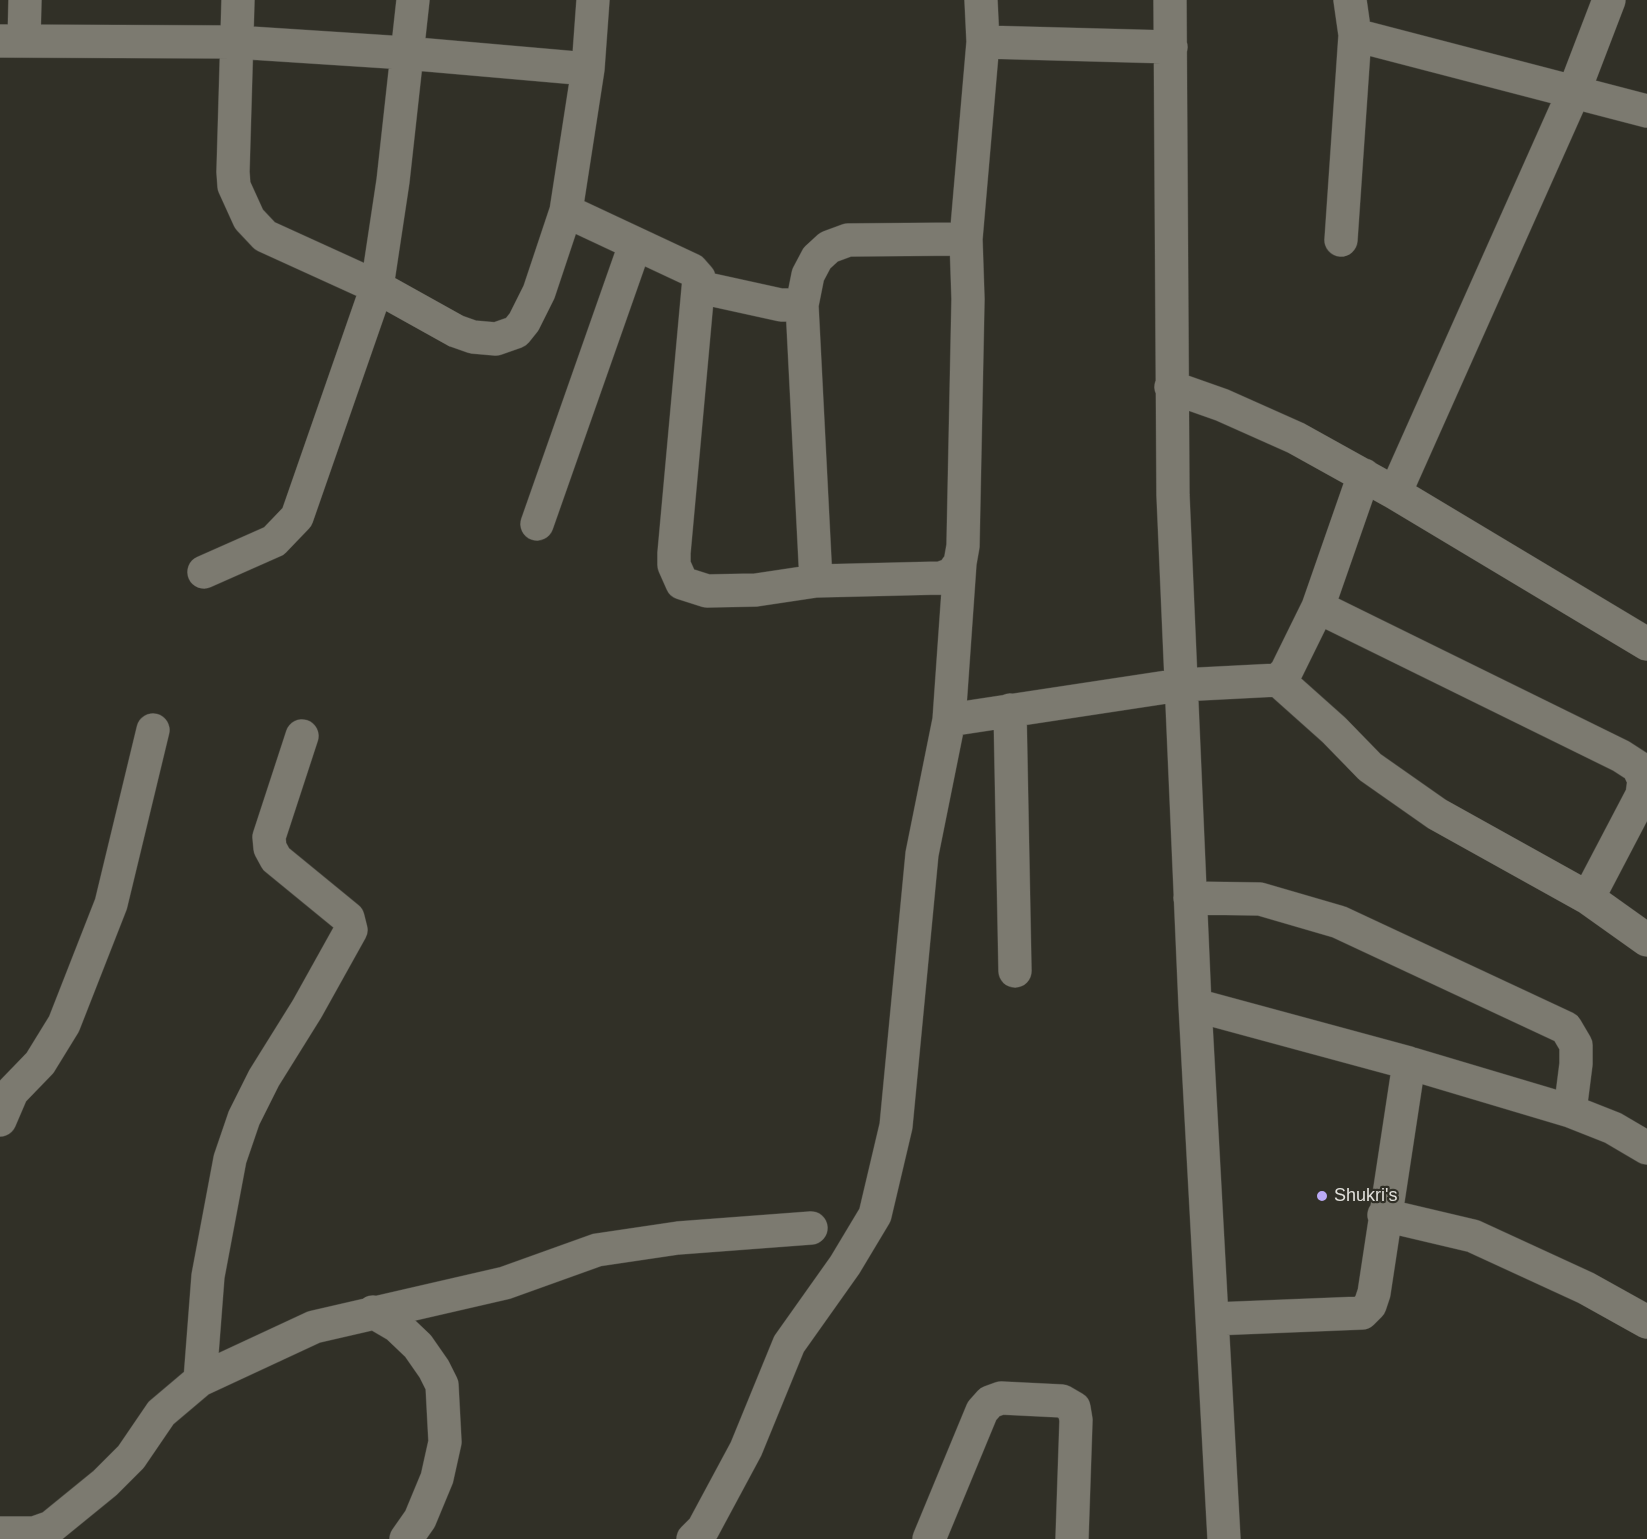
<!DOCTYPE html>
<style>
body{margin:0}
canvas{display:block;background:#313027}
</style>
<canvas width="1647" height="1539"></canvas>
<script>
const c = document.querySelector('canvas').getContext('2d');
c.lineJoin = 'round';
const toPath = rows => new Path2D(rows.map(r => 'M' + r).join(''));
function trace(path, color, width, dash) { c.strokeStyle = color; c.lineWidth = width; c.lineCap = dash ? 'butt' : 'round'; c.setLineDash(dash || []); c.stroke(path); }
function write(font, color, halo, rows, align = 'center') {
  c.font = font + ' Arial,sans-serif'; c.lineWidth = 4.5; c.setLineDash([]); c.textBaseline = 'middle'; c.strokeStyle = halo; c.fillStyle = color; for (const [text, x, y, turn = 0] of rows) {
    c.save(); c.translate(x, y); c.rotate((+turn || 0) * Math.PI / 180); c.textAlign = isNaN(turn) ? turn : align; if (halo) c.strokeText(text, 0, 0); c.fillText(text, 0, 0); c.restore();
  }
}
const minor = toPath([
 [238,0,233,172,234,186,249,219,265,236,377,287,456,331,473,337,496,339,516,332,524,322,539,292,566,211,588,69],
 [981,0,983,42,1171,47],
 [1170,0,1173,495,1195,1005,1224,1539],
 [1355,35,1647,111],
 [24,40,25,0],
 [0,41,235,42,405,53,588,69,593,0],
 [566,211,692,270,699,278,674,553,674,565,682,583,707,591,756,590,816,581,941,578,952,574,960,563,963,546,968,299,966,239,983,42],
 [1341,240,1355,35,1350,0],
 [699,287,781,305,802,305],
 [1171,387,1222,405,1296,438,1395,493,1647,644],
 [1395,493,1573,94,1609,0],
 [537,524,635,245],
 [204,572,274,541,297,517,377,287,393,181,413,0],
 [816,581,802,305,808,275,817,258,829,247,848,240,966,239],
 [1318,607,1621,756,1638,767,1644,780,1642,795,1588,898],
 [1278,680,1334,730,1370,767,1437,814,1588,898,1647,940],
 [1010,710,1015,971],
 [949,720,1180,685,1278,680,1286,672,1318,607,1364,475],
 [1190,898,1260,899,1339,922,1566,1028,1576,1045,1576,1064,1570,1111],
 [1195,1005,1409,1063,1570,1111,1613,1128,1647,1148],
 [0,1120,12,1092,40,1063,64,1024,111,904,153,730],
 [1384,1215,1473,1236,1586,1288,1647,1322],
 [373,1312,397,1326,418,1346,434,1369,442,1385,445,1442,437,1478,420,1519,406,1539],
 [1213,1319,1362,1313,1370,1305,1374,1293,1409,1063],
 [200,1380,208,1276,230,1159,244,1118,264,1078,307,1009,351,930,348,918,276,859,270,848,269,837,302,736],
 [0,1533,34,1533,51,1527,105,1483,131,1457,161,1413,200,1380,314,1327,505,1283,597,1250,678,1238,811,1228],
 [693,1539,703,1529,746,1449,789,1344,845,1265,875,1215,896,1126,922,854,949,720,960,563],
 [929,1539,982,1411,990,1402,1001,1398,1062,1401,1074,1408,1076,1420,1072,1539]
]);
trace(minor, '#4d4c44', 34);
trace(minor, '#7c7a70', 33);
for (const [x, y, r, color] of [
 [1322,1196,6,"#bbaaf6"]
]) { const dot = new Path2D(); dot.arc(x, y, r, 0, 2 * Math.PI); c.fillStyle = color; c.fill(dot); trace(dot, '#313027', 2); }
write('18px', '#e2e1dc', '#313027', [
 ["Shukri's",1334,1196]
], 'left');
</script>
